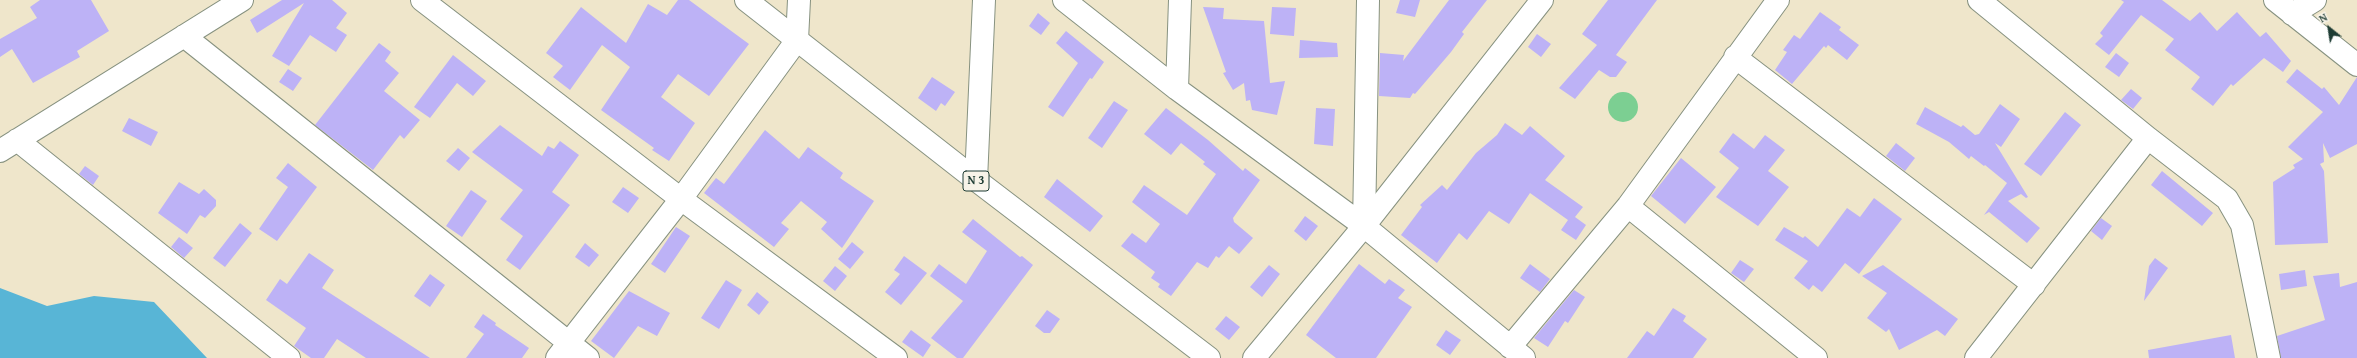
<!DOCTYPE html>
<style>
body{margin:0}
#map{position:relative;width:2357px;height:358px;overflow:hidden;background:#efe6cb;font-family:"Gentium Book Plus",serif}
canvas{display:block}
.north{position:absolute;left:2309px;top:8px;width:40px;height:40px;-webkit-text-stroke:3px #f7f3e8;paint-order:stroke;rotate:330deg;font-size:11px;font-weight:700;line-height:16px;text-align:center;color:#1f3d34}
.north::after{content:'';display:block;margin:auto;width:14px;height:18px;background:#1f3d34;clip-path:polygon(50% 0,100% 100%,50% 72%,0 100%)}
</style>
<div id="map">
<canvas width="2357" height="358"></canvas>
<div class="north">N</div>
</div>
<script>
const c = document.querySelector('canvas').getContext('2d');
c.lineJoin = 'round';
function fill(path, color) { c.fillStyle = color; c.fill(path, 'evenodd'); }
const toPath = rows => new Path2D(rows.map(r => 'M' + r).join(''));
function trace(path, color, width, dash) { c.strokeStyle = color; c.lineWidth = width; c.lineCap = dash ? 'butt' : 'round'; c.setLineDash(dash || []); c.stroke(path); }
function write(font, color, halo, rows, align = 'center') {
  c.font = font + ' "Gentium Book Plus",serif'; c.lineWidth = 4; c.setLineDash([]); c.textBaseline = 'middle'; c.strokeStyle = halo; c.fillStyle = color; for (const [text, x, y, turn = 0] of rows) {
    c.save(); c.translate(x, y); c.rotate((+turn || 0) * Math.PI / 180); c.textAlign = isNaN(turn) ? turn : align; if (halo) c.strokeText(text, 0, 0); c.fillText(text, 0, 0); c.restore();
  }
}
fill(toPath([
 '1608 107a15 15 0 1 1 30 0a15 15 0 1 1-30 0Z'
]), '#7ccf92');
fill(toPath([
 [0,288,47,306,94,296,154,302,207,358,0,358]
]), '#58b5d6');
fill(toPath([
 [40,0,91,0,109,31,77,51,80,57,33,83,12,49,0,57,0,39,37,18,30,7],
 [282,0,332,0,347,13,336,28,347,35,336,52,310,35,289,66,272,56,304,3,257,33,250,20],
 [678,0,689,0,749,44,709,96,678,74,661,97,695,123,669,161,652,150,654,148,601,110,630,67,602,45,570,90,553,77,563,66,546,53,581,7,626,43,648,4,667,15],
 [1400,0,1420,0,1415,17,1396,13],
 [1449,0,1487,0,1462,32,1464,34,1451,52,1415,94,1413,93,1410,98,1379,96,1380,53,1404,55,1403,61],
 [1608,0,1657,0,1616,55,1627,62,1616,77,1610,77,1599,70,1575,99,1559,88,1597,45,1582,34],
 [2121,0,2162,0,2190,21,2200,12,2217,31,2237,12,2260,37,2266,32,2291,61,2283,72,2264,58,2233,86,2231,84,2213,106,2191,89,2200,77,2165,50,2174,39,2141,15,2109,55,2095,44,2103,36,2100,33,2124,2],
 [1203,7,1224,8,1223,19,1264,21,1270,83,1285,81,1277,115,1252,110,1250,100,1246,101,1244,83,1233,90,1223,73,1226,72],
 [1272,7,1296,8,1294,36,1270,34],
 [1820,12,1841,27,1839,30,1859,45,1847,60,1828,45,1826,48,1824,46,1792,84,1775,70,1787,52,1783,50,1794,35,1800,39],
 [1038,13,1050,23,1041,35,1029,26],
 [1066,31,1104,62,1092,79,1090,78,1063,117,1048,107,1078,63,1056,43],
 [1537,34,1551,44,1541,57,1528,47],
 [1300,40,1337,43,1338,57,1299,58],
 [379,43,391,52,385,61,399,73,384,91,420,120,404,139,400,135,373,170,315,125],
 [2116,53,2129,63,2119,77,2105,67],
 [453,55,486,81,473,96,457,83,430,118,414,107],
 [288,69,302,78,293,91,279,82],
 [2297,69,2322,89,2324,87,2339,105,2357,77,2357,144,2330,158,2323,143,2324,162,2320,164,2324,171,2328,243,2275,245,2273,182,2295,168,2293,165,2303,159,2288,147,2323,112,2286,82],
 [932,77,955,92,945,106,941,103,936,111,918,98],
 [2131,89,2142,98,2133,109,2121,100],
 [1114,101,1128,110,1102,148,1088,138],
 [2000,104,2020,119,2001,147,1995,143,2028,197,2026,198,2021,194,2008,201,2040,228,2027,243,1989,212,1984,215,2007,183,1985,165,1984,166,1971,156,1969,159,1949,142,1916,124,1925,107,1961,127,1963,125,1975,135,1979,134],
 [1166,108,1208,140,1243,171,1245,168,1260,180,1233,218,1234,222,1253,238,1239,254,1229,246,1219,258,1216,256,1208,268,1197,262,1171,296,1158,287,1160,284,1151,278,1155,272,1121,246,1132,233,1146,243,1160,224,1132,202,1144,185,1187,215,1216,174,1203,164,1205,162,1181,143,1171,155,1144,134],
 [1316,108,1335,109,1333,146,1314,144],
 [2065,112,2081,125,2041,176,2024,164],
 [129,118,158,132,151,146,122,131],
 [1505,123,1522,135,1530,126,1565,156,1545,180,1583,207,1575,217,1586,225,1576,240,1561,230,1568,220,1530,193,1509,224,1489,211,1467,240,1459,233,1437,263,1401,235,1422,207,1420,205,1442,185,1447,190,1476,153,1497,135],
 [500,125,542,156,548,146,554,149,560,141,579,155,552,192,570,205,520,270,506,260,523,236,500,219,523,190,472,152],
 [765,130,799,159,808,147,843,173,840,178,874,201,842,248,821,229,827,222,801,201,781,223,789,229,774,247,704,193,716,178,724,184],
 [1733,133,1754,149,1765,135,1785,150,1768,171,1789,187,1758,226,1716,197,1739,168,1719,152],
 [1896,143,1915,158,1905,171,1886,156],
 [458,148,470,158,459,171,446,161],
 [1681,158,1716,187,1685,224,1651,196],
 [288,163,317,187,277,241,259,229,288,187,276,178],
 [85,166,99,176,93,185,79,174],
 [2162,171,2213,213,2202,226,2151,185],
 [1057,179,1103,216,1090,232,1044,197],
 [179,182,199,194,204,189,216,200,216,206,205,218,200,215,187,234,158,213],
 [623,187,639,198,628,213,612,202],
 [471,190,487,201,462,237,446,226],
 [1874,198,1902,219,1859,274,1845,263,1822,292,1813,285,1809,290,1794,278,1808,261,1775,240,1784,227,1803,238,1805,236,1818,247,1847,208,1860,217],
 [1305,216,1318,226,1306,241,1294,231],
 [2101,218,2112,226,2102,240,2091,231],
 [973,219,1020,257,1022,256,1033,265,963,358,957,358,931,338,963,301,930,276,939,264,966,284,987,251,962,232],
 [240,223,252,233,225,267,213,258],
 [676,227,690,236,665,273,651,264],
 [179,237,193,248,184,258,171,247],
 [852,242,864,252,850,269,838,259],
 [585,243,599,255,589,267,575,257],
 [309,253,334,270,322,288,430,358,366,358,337,339,324,358,311,358,294,346,306,328,266,300,280,279,287,284],
 [904,256,927,273,901,305,885,292,900,274,894,270],
 [2155,258,2168,268,2144,301,2149,266],
 [1740,260,1754,269,1744,282,1731,273],
 [1359,264,1385,284,1389,279,1405,290,1398,298,1412,307,1376,358,1336,358,1306,335],
 [1530,264,1550,279,1540,292,1520,278],
 [1269,265,1280,274,1262,297,1250,287],
 [1883,265,1958,319,1945,336,1937,330,1899,350,1889,329,1886,332,1867,318,1887,293,1862,276],
 [835,266,847,276,835,291,823,281],
 [2305,270,2307,286,2281,290,2279,274],
 [2339,273,2340,287,2357,282,2357,358,2281,358,2277,336,2325,320,2313,276],
 [430,274,445,285,430,307,414,296],
 [726,280,742,290,719,329,701,318],
 [1574,290,1585,297,1568,323,1565,321,1548,347,1534,338],
 [629,291,670,313,657,336,638,326,614,358,591,341],
 [757,292,769,302,759,315,747,305],
 [1673,308,1686,316,1683,321,1707,339,1693,358,1627,358,1647,331,1654,336],
 [1047,310,1060,319,1050,333,1044,333,1035,326],
 [483,314,496,323,495,325,529,348,522,358,466,358,484,334,474,327],
 [1226,316,1240,327,1229,340,1215,329],
 [911,330,931,345,923,357,902,342],
 [1446,330,1461,340,1450,355,1436,345],
 [2231,335,2235,358,2149,358,2148,350]
]), '#bdb2f6');
const minor = toPath([
 [422,0,681,199,896,358],
 [1064,0,1177,89,1364,226,1524,358],
 [1979,0,2148,138,2227,199,2242,225,2269,358],
 [2275,0,2357,65],
 [2292,14,2315,0],
 [184,36,588,358],
 [1735,57,2034,285],
 [1177,89,1180,0],
 [17,140,289,358],
 [0,151,242,0],
 [976,180,984,0],
 [1628,206,1816,358],
 [1364,226,1368,0],
 [1510,347,1628,206,1778,0],
 [557,358,681,199,797,40,799,0],
 [1976,358,2148,138]
]);
const secondary = toPath([
 [1254,358,1364,226,1542,0]
]);
const primary = toPath([
 [746,0,976,180,1209,358]
]);
trace(minor, '#879280', 24);
trace(secondary, '#879280', 24);
trace(primary, '#879280', 24);
trace(minor, '#fff', 22);
trace(secondary, '#fff', 22);
trace(primary, '#fff', 22);
for (const [x, y, w] of [
 [976,181,26]
]) { const box = new Path2D(); box.roundRect(x - w / 2, y - 10, w, 20, 3); c.fillStyle = '#f7f3e8'; c.fill(box); trace(box, '#1f3d34', 1); }
write('bold 12px', '#1f3d34', null, [
 ["N 3",976,181]
]);
</script>
